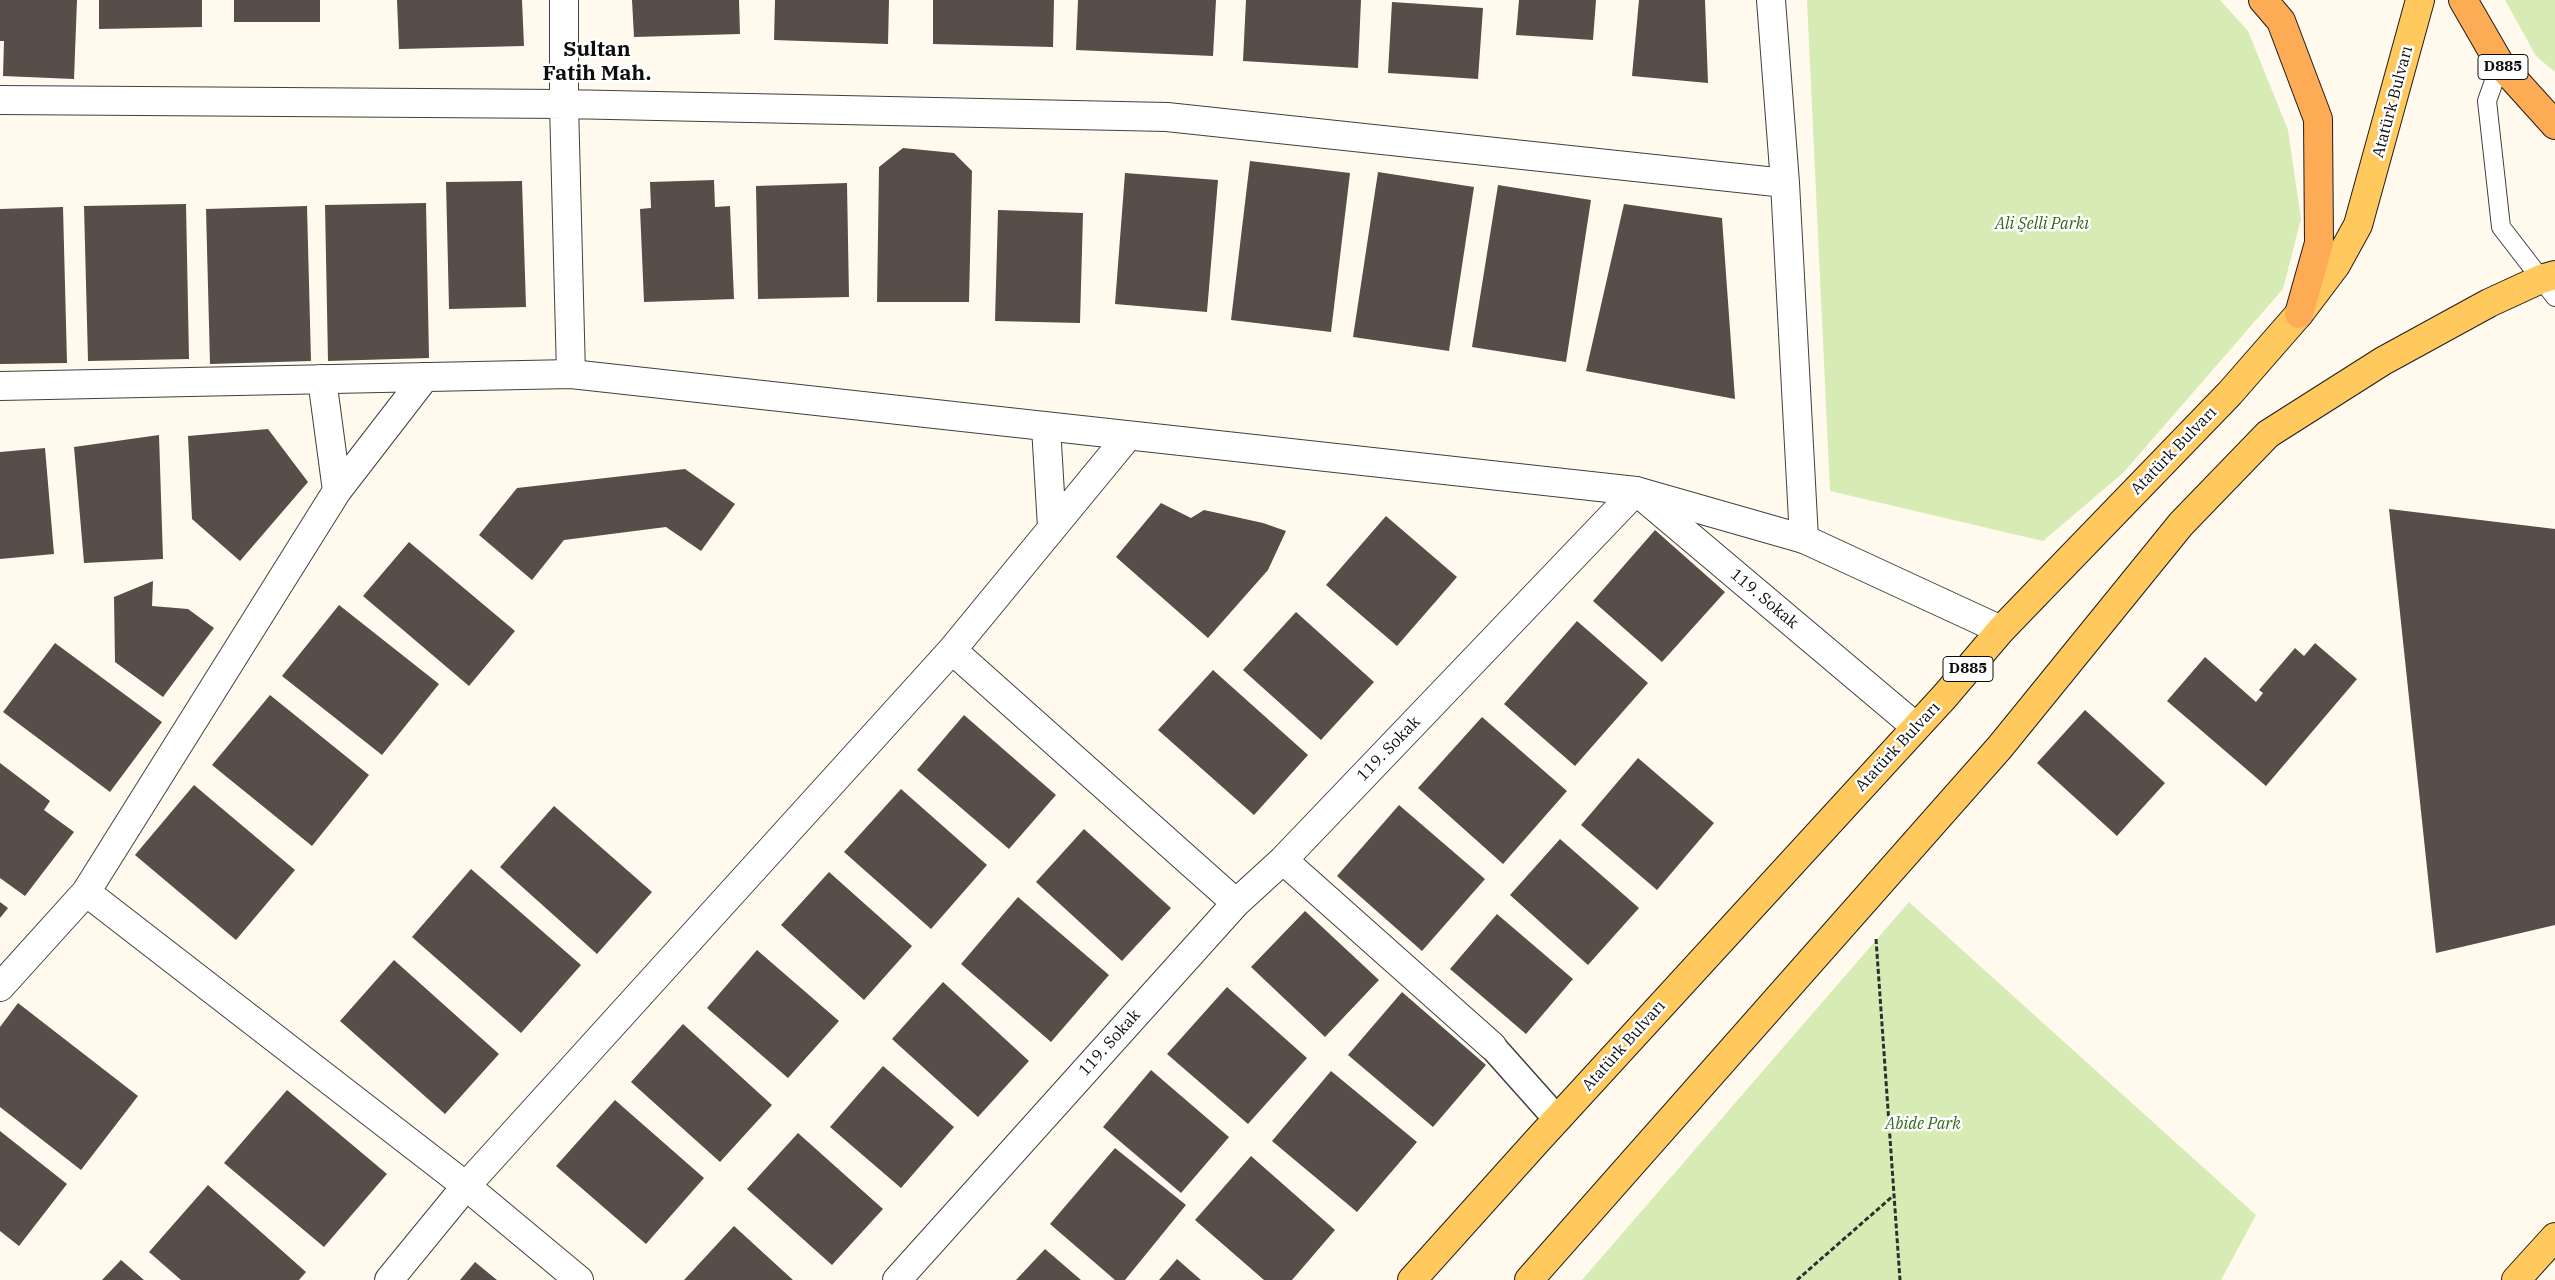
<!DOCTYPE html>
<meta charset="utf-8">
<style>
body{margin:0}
canvas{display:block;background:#fffaed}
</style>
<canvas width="2555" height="1280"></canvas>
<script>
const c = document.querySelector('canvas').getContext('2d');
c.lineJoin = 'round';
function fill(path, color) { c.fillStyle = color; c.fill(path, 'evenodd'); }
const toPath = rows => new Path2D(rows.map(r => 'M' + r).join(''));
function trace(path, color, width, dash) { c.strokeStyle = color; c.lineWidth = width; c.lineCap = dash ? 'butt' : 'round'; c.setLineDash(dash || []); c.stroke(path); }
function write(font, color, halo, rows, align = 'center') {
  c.font = font + ' "IBM Plex Serif",serif'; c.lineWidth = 5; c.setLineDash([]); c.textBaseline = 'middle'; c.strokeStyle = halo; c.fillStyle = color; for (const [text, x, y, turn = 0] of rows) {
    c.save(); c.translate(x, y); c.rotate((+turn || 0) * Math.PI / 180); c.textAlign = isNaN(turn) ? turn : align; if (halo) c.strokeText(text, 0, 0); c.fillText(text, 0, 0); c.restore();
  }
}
fill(toPath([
 [1807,0,2220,0,2248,31,2288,130,2301,219,2283,289,2123,473,2043,541,1830,491],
 [2505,0,2555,0,2555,72,2536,56],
 [1909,902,2256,1215,2221,1280,1582,1280]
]), '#d6ecb4');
fill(toPath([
 [0,0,77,0,74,79,3,76,4,41,0,41],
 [99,0,202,0,202,27,99,29],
 [234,0,320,0,320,22,234,22],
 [397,0,522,0,524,46,399,49],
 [632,0,739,0,740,34,634,37],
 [775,0,889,0,888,44,774,40],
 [933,0,1054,0,1053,47,933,44],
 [1078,0,1216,0,1213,56,1076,50],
 [1246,0,1361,0,1358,68,1243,61],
 [1519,0,1596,0,1593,40,1516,35],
 [1639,0,1705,0,1708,83,1632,76],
 [1392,2,1483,8,1478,79,1388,73],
 [903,148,954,153,972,171,969,302,877,302,879,167],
 [1250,161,1350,173,1331,332,1231,320],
 [1378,172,1474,187,1449,351,1353,337],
 [1125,173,1218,180,1207,312,1115,304],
 [714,180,715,207,730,206,734,299,644,302,640,209,651,208,650,182],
 [522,181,526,307,449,309,446,182],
 [847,183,849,297,758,299,756,186],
 [1498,185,1591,200,1566,362,1472,347],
 [426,203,429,358,328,361,325,205],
 [186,204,189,359,88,361,84,206],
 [1624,204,1722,218,1735,399,1586,371],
 [307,206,311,361,210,364,206,209],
 [63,207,67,363,0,364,0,209],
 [998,210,1083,213,1080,323,995,321],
 [268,429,308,482,240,561,192,519,188,436],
 [159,435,163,559,84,563,74,447],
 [45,448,54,554,0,559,0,452],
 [685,469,735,504,701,551,666,527,564,540,532,580,479,535,517,488],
 [1161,503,1191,518,1204,510,1263,523,1286,531,1268,570,1208,638,1116,557],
 [2389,509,2555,529,2555,925,2436,953],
 [1386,516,1457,577,1397,646,1326,585],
 [1655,530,1725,592,1662,662,1593,601],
 [409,542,515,631,469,686,363,596],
 [153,581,152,606,188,609,214,628,163,697,115,662,114,597],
 [339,605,439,684,382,755,282,676],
 [1296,612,1374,682,1321,740,1243,670],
 [1577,621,1648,683,1575,766,1504,704],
 [55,643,162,722,110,792,3,712],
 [2315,643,2357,679,2266,786,2167,701,2205,657,2256,702,2263,693,2259,690,2295,648,2304,656],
 [1213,670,1308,755,1254,815,1158,730],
 [270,695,369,775,312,846,212,765],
 [2085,710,2165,783,2117,836,2037,763],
 [964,715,1056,795,1009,849,917,770],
 [1482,717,1567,791,1503,864,1418,788],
 [1638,758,1714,823,1657,890,1581,825],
 [0,763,50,801,44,810,74,832,25,896,0,878],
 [194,785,295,870,236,940,135,855],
 [901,789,987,865,931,929,844,852],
 [1399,805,1485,879,1422,951,1337,876],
 [554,806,652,892,597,954,500,867],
 [1084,829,1171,908,1122,961,1036,882],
 [1560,839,1639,908,1588,965,1510,895],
 [471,869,581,965,521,1033,412,937],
 [829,872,912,946,864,1000,781,925],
 [1018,897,1109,975,1051,1042,961,964],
 [0,902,8,908,0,918],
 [1305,911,1379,980,1325,1037,1251,967],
 [1497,914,1573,979,1526,1034,1450,969],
 [757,950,839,1021,788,1078,707,1008],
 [394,960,499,1054,445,1114,340,1021],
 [943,982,1029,1061,978,1117,892,1039],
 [1227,987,1307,1058,1248,1124,1167,1054],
 [1402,992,1486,1065,1433,1127,1348,1055],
 [18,1003,138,1096,81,1170,0,1107,0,1027],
 [683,1024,772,1105,720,1162,631,1082],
 [883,1066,954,1127,901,1188,830,1127],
 [1151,1070,1229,1137,1181,1193,1103,1127],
 [1331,1071,1417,1142,1357,1212,1272,1141],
 [287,1090,387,1174,324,1247,224,1163],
 [615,1100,704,1178,646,1244,556,1166],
 [0,1131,67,1184,19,1246,0,1231],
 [798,1133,883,1209,832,1265,747,1189],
 [1115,1148,1186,1205,1125,1280,1115,1280,1050,1224],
 [1251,1156,1335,1230,1292,1280,1264,1280,1195,1220],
 [208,1185,306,1272,299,1280,181,1280,149,1252],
 [734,1226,793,1280,684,1280],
 [1045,1249,1081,1280,1016,1280],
 [1177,1259,1201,1280,1159,1280],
 [121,1260,144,1280,102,1280],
 [475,1262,497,1280,460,1280]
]), '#574d49');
const service = toPath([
 [2500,64,2487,101,2501,227,2555,297]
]);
const pedestrian = toPath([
 [1492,1046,1557,1119]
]);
const minor = toPath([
 [564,0,564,104,571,374],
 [1771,0,1785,183,1804,539],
 [0,100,564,104,1167,117,1785,183],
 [322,379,337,491],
 [1046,427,1052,527],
 [952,650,1236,903],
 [1283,860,1492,1046],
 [86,892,466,1186,579,1280],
 [0,987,86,892,337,491,425,377],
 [389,1280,466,1186,952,650,1128,436],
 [897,1280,1236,903,1283,860,1636,491,1916,727]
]);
const tertiary = toPath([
 [0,386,571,374,1636,491,1804,539,2001,630]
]);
const primary = toPath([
 [1412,1280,1537,1141,1945,696,2001,630,2230,393,2299,314,2336,265,2358,225,2420,0],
 [1529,1280,2000,747,2181,524,2268,434,2383,361,2489,303,2541,279,2555,275],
 [2516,1280,2555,1237]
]);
const trunk = toPath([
 [2263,0,2281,21,2318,119,2319,243,2299,314],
 [2463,0,2500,64,2555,125]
]);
trace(service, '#404040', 20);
trace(pedestrian, '#404040', 29);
trace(minor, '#404040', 30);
trace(tertiary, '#404040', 30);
trace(primary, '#1e1e1e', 30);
trace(trunk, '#1e1e1e', 30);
trace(toPath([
 [1876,939,1900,1280],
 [1797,1280,1893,1196]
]), '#2f2f2f', 3, [5, 2.5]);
trace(service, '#fff', 18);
trace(pedestrian, '#fff', 26);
trace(minor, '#fff', 28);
trace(tertiary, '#fff', 28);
trace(primary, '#ffc95d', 28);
trace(trunk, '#feab55', 28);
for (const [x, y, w] of [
 [2503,67,50],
 [1968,669,50]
]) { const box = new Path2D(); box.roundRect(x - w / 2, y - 12.5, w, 25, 4); c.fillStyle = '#fff'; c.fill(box); trace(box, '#0d0d0d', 1); }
write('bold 15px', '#0d0d0d', null, [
 ["D885",2503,67],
 ["D885",1968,669]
]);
write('16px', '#0d0d0d', '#fff', [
 ["Atatürk Bulvarı",2393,102,-75],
 ["Atatürk Bulvarı",2174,451,-46],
 ["119. Sokak",1764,599,40],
 ["Atatürk Bulvarı",1898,747,-47],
 ["119. Sokak",1389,749,-46],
 ["119. Sokak",1110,1043,-48],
 ["Atatürk Bulvarı",1624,1046,-48]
]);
write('italic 16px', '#316919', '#fff', [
 ["Ali Şelli Parkı",2042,224],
 ["Abide Park",1923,1124]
]);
write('bold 21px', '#0d0d0d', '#fff', [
 ["Sultan",597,50],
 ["Fatih Mah.",597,74]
]);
</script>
